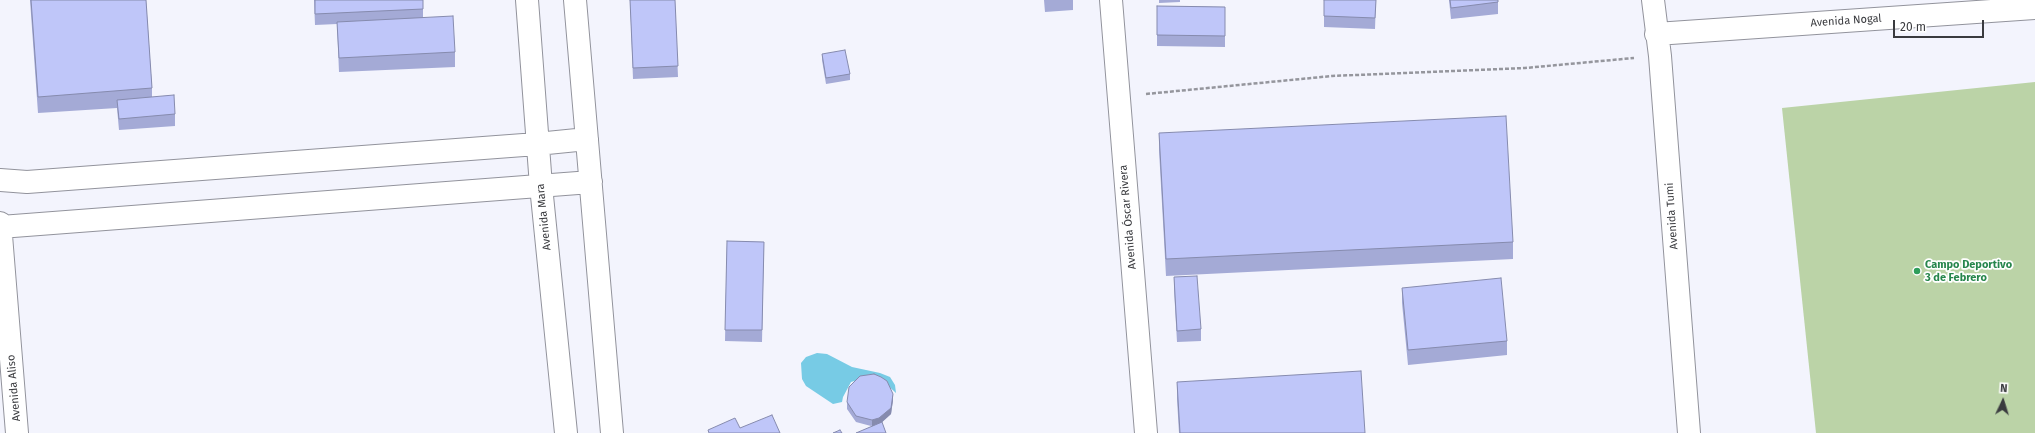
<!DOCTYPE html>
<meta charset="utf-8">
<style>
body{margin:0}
#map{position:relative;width:2035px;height:433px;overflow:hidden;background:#f3f4fd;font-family:"Fira Sans",sans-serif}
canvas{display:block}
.north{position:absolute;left:1983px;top:381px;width:40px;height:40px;-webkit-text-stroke:3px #fff;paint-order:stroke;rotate:4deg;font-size:11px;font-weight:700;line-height:16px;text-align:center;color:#3a3b3f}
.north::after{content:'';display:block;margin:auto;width:14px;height:18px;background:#3a3b3f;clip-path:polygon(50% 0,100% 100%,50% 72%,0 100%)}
.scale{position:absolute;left:1893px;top:20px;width:91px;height:18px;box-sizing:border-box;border:2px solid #3a3b3f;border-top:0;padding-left:5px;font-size:12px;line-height:14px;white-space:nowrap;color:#3a3b3f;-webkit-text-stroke:3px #fff;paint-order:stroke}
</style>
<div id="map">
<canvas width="2035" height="433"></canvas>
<div class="north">N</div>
<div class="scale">20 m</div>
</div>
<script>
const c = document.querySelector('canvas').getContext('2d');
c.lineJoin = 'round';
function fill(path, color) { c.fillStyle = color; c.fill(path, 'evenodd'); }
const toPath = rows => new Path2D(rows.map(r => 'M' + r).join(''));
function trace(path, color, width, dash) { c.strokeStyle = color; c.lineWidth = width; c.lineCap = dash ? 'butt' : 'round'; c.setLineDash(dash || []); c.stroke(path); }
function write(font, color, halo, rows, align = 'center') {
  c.font = font + ' "Fira Sans",sans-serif'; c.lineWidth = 3.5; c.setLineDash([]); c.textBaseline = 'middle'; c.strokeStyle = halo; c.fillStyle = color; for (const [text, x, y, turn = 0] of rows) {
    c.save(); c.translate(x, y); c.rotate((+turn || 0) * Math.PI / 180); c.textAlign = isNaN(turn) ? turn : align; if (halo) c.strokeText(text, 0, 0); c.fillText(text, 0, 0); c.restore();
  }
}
fill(toPath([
 [2035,82,2035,433,1816,433,1782,108]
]), '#bbd3a7');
fill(toPath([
 [817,353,827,354,852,367,880,373,890,377,895,385,896,393,883,381,864,378,851,382,843,397,842,402,833,404,806,386,802,379,801,363,806,357]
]), '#77cbe5');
const minor = toPath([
 [527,0,541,186,566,433],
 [575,0,612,433],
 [1111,0,1146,433],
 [1653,0,1660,56,1689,433],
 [1656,34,2035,8],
 [0,180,27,182,537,144,587,139],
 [0,223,17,433],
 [0,227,591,182]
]);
trace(minor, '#92939c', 24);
trace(toPath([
 [1146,94,1332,76,1525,68,1634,58]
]), '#95969d', 2.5, [4, 2]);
trace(minor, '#fff', 22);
fill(toPath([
 [30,0,146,0,152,88,152,97,175,114,175,126,119,130,117,108,38,113],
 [314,0,423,0,423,18,455,52,455,67,339,72,337,24,315,25],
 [630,0,675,0,678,77,633,79],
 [1044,0,1073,0,1073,10,1045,12],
 [1159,0,1180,0,1180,2,1159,3],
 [1324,0,1376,0,1375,29,1324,27],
 [1449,0,1498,0,1498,14,1451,19],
 [1157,6,1225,7,1225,47,1157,46],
 [822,54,850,74,850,80,826,84,822,60],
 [1159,133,1513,242,1513,259,1166,276,1159,150],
 [727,241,764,242,762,342,725,341],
 [1174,277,1201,329,1201,341,1177,342,1174,289],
 [1402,288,1507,341,1507,355,1408,365,1402,303],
 [1177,382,1365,433,1179,433,1177,399],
 [893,400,891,414,882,422,871,426,856,422,847,409,847,402]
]), '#a4aad6');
fill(toPath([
 [893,394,893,400,891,414,879,425,872,427,872,420]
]), '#868bae');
const building = toPath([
 [31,0,146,0,152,88,38,97,31,0],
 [315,0,423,0,423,9,315,14,315,0],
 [630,0,675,0,678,66,633,68,630,0],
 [1324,0,1376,0,1375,18,1324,16,1324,0],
 [1450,0,1498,0,1498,2,1451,8,1450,0],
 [1157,6,1225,7,1225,36,1157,35,1157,6],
 [453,16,455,52,339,58,337,22,453,16],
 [845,50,850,74,826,78,822,54,845,50],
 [174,95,175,114,119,119,117,100,174,95],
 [1506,116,1513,242,1166,259,1159,133,1506,116],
 [727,241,764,242,762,330,725,330,727,241],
 [1197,276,1201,329,1177,331,1174,277,1197,276],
 [1501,278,1507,341,1408,350,1402,288,1501,278],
 [1361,371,1365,433,1180,433,1177,382,1361,371],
 [874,374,881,377,887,381,893,394,891,408,879,418,872,420,856,416,847,402,849,387,860,376,874,374],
 [772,415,780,433,709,433,708,430,735,418,740,428,772,415],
 [882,422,886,433,856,433,882,422],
 [840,430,842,433,833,433,840,430]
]);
fill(building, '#bfc6f9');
trace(building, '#868bae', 1);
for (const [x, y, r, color] of [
 [1917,271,4,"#2e9e5b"]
]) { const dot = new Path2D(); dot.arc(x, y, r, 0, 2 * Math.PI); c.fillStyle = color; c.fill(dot); trace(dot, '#fff', 1.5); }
write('11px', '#3a3b3f', '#fff', [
 ["Avenida Nogal",1846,21,-4],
 ["Avenida Tumi",1672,216,-94],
 ["Avenida Mara",544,217,-96],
 ["Avenida Óscar Rivera",1128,217,-95],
 ["Avenida Aliso",14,388,-95]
]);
write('bold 11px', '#27864d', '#fff', [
 ["Campo Deportivo",1925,265],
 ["3 de Febrero",1925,278]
], 'left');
</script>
